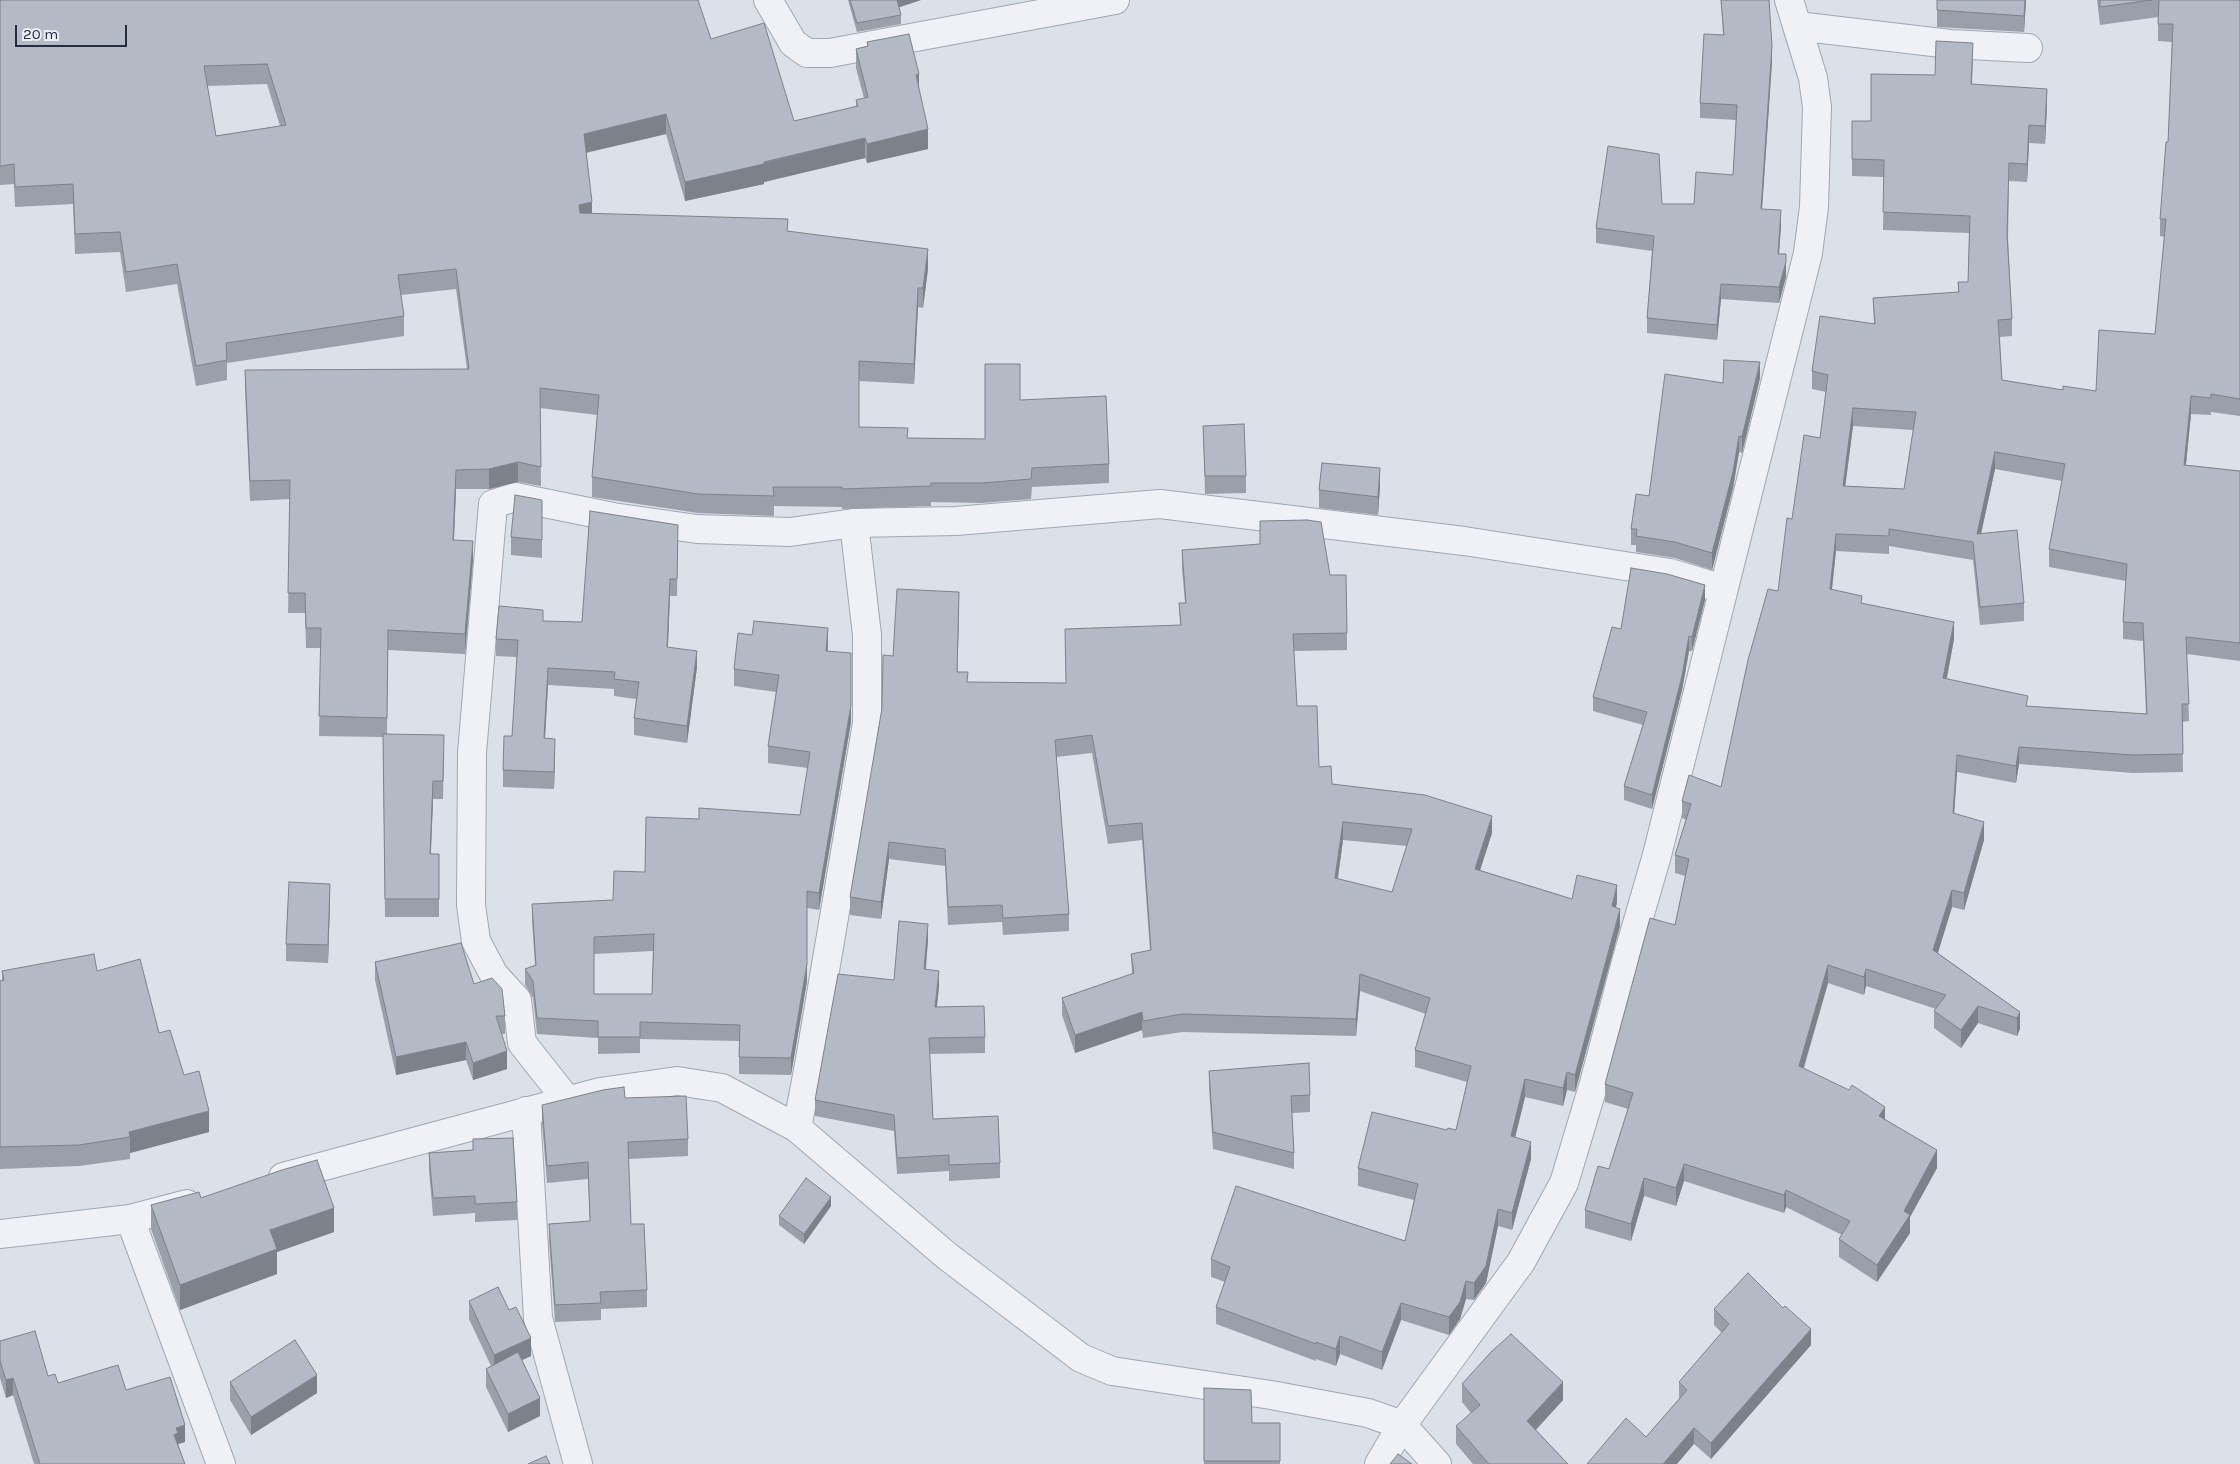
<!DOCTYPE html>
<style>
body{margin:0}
#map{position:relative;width:2240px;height:1464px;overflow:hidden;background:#dce0e8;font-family:Karla,sans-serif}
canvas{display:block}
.scale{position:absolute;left:15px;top:25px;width:112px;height:22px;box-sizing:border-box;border:2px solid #242d3f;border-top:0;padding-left:6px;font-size:15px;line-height:18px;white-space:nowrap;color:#242d3f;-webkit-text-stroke:4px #ebeff5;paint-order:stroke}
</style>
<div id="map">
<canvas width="2240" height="1464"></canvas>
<div class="scale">20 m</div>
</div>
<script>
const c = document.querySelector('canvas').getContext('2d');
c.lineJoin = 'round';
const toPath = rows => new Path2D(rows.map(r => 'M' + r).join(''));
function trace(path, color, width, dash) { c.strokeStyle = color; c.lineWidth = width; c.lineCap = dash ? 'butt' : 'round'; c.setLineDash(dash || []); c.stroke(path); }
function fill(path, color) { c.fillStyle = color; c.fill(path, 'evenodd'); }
const street = toPath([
 [768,0,793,43,807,53,830,53,1115,0],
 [1797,26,1950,44,2028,48],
 [567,1100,522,1043,517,1000,494,975,476,941,471,905,472,753,493,504,515,497,613,517,697,529,790,532,854,523,956,521,1160,504,1464,541,1670,573,1723,589],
 [526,1111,538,1318,578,1464],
 [797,1128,809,1065,867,723,867,635,854,523],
 [283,1177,600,1092,677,1081,722,1088,797,1128,947,1256,1081,1358,1112,1371,1271,1395,1368,1413,1402,1425,1437,1464],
 [130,1219,221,1464],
 [0,1234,130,1219,187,1204],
 [1379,1464,1402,1425,1521,1262,1564,1183,1594,1083,1626,962,1657,855,1808,253,1814,207,1817,107,1813,78,1789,0]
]);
trace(street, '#a1a7b2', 30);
trace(street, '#eff1f6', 28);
fill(toPath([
 [0,0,711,39,794,121,856,107,856,100,864,98,856,68,856,49,867,46,867,42,919,89,928,149,867,163,865,158,764,182,764,184,685,201,666,134,586,153,592,214,788,231,928,269,923,308,918,307,914,384,859,381,859,427,908,438,985,439,1020,400,1109,464,1109,483,1032,487,1031,499,982,503,931,502,931,506,842,509,842,507,774,506,774,516,698,513,592,497,592,477,597,415,540,408,541,486,518,482,489,489,456,489,454,540,473,560,465,654,388,650,387,734,444,753,443,799,433,799,431,854,439,854,439,917,385,917,383,737,319,736,321,648,306,648,305,613,288,613,290,499,250,501,245,390,245,370,467,369,456,289,401,295,404,316,404,336,227,363,227,380,196,386,177,284,126,292,120,252,75,254,73,204,15,207,14,184,0,185],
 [267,84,280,126,216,136,207,86],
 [848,0,921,0,899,7,901,15,901,24,857,32],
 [1721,0,1769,0,1772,62,1762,209,1781,225,1779,254,1786,270,1786,277,1779,303,1721,299,1717,340,1647,333,1647,318,1652,251,1596,243,1596,228,1662,204,1694,204,1733,175,1736,120,1700,118,1700,103,1723,35],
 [1937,0,2026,0,2024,32,1937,27],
 [2097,0,2240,0,2240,416,2211,412,2211,415,2191,414,2186,465,2240,471,2240,661,2187,654,2189,721,2182,722,2183,772,2133,773,2019,764,2016,783,1957,772,1954,814,1984,840,1964,910,1952,907,1938,953,2020,1012,2020,1029,2017,1036,1978,1023,1961,1048,1934,1028,1934,1011,1936,1009,1866,986,1864,995,1828,983,1804,1068,1885,1119,1937,1168,1910,1217,1910,1233,1877,1282,1839,1257,1839,1239,1842,1235,1786,1207,1784,1213,1684,1181,1676,1206,1644,1196,1631,1241,1585,1228,1585,1210,1609,1169,1628,1109,1605,1102,1605,1084,1675,925,1685,876,1675,873,1675,855,1686,820,1682,818,1682,801,1721,787,1778,591,1792,519,1820,438,1826,392,1812,389,1812,371,1874,323,1873,298,1958,292,1958,282,1968,282,1969,233,1883,230,1884,177,1852,176,1852,121,1871,121,1935,75,1973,61,1972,84,2047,106,2045,144,2029,143,2027,182,2009,181,2008,238,2012,319,2012,336,2000,337,2002,380,2063,390,2096,391,2155,334,2165,237,2160,236,2160,219,2168,142,2172,42,2158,41,2158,17,2100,25],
 [1853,426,1913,430,1904,489,1845,486],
 [1995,469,2062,481,2049,549,2049,567,2126,581,2123,622,2123,639,2143,641,2146,714,2028,706,1947,679,1954,639,1862,604,1832,589,1836,551,1889,554,1889,546,1973,560,1980,625,2024,621,2024,603,1981,534],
 [1760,378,1742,453,1739,452,1733,488,1712,570,1675,558,1636,552,1636,545,1631,545,1631,529,1649,496,1723,383],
 [1203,426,1246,476,1246,493,1205,494],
 [1380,486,1378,515,1319,508,1319,490],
 [542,500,542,558,511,555,511,537],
 [678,542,677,596,670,596,668,647,697,667,687,743,634,735,634,718,636,699,614,696,614,689,548,685,545,738,555,756,554,789,503,787,503,770,512,736,517,657,496,656,496,639,543,621,582,622],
 [1182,550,1330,575,1347,633,1347,650,1294,651,1297,706,1319,767,1332,784,1492,833,1480,870,1572,899,1617,902,1616,907,1620,926,1575,1092,1567,1090,1563,1106,1525,1097,1515,1137,1531,1159,1512,1230,1498,1226,1486,1283,1474,1300,1466,1299,1460,1319,1449,1335,1401,1320,1382,1370,1340,1354,1336,1366,1316,1359,1316,1361,1216,1324,1216,1307,1225,1282,1211,1277,1211,1259,1405,1241,1414,1200,1358,1186,1358,1168,1447,1130,1456,1130,1467,1082,1415,1067,1415,1050,1426,1014,1360,991,1356,1036,1182,1032,1143,1038,1142,1030,1075,1053,1062,1015,1062,998,1132,974,1131,954,1150,951,1142,840,1108,844,1092,753,1056,757,1069,914,1069,931,1003,935,1002,922,948,925,945,866,889,859,881,919,850,915,850,897,893,656,959,609,957,672,968,682,1066,683,1180,625,1179,603,1185,603,1182,568],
 [1343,840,1407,846,1392,892,1338,879],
 [1705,600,1692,651,1689,651,1682,690,1652,809,1624,800,1624,786,1643,725,1593,711,1593,697,1621,629],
 [828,645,828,651,851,722,819,910,807,908,807,981,791,1075,739,1074,739,1041,640,1039,640,1053,598,1054,598,1038,537,1034,533,998,525,985,525,969,535,965,532,921,532,904,613,900,645,872,699,819,800,815,808,768,768,763,768,746,776,692,734,686,734,669],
 [653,951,652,994,594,994,594,954],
 [330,902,328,963,286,961,286,944],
 [928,940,926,969,939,986,937,1007,985,1037,985,1053,929,1054,933,1119,1000,1163,1000,1178,949,1181,949,1171,897,1174,894,1131,815,1116,815,1100,894,980],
 [375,962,474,984,505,1016,505,1034,501,1034,507,1069,473,1080,466,1060,396,1075,375,980],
 [2,971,97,971,159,1033,184,1075,209,1132,130,1153,130,1159,79,1166,0,1169,0,981,2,980],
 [1209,1071,1310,1095,1310,1112,1292,1113,1294,1153,1294,1169,1213,1149,1209,1088],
 [625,1098,688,1139,688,1156,628,1159,631,1224,647,1290,647,1307,601,1309,601,1320,555,1322,549,1241,549,1224,590,1221,588,1179,547,1183,542,1123,542,1105],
 [473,1139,517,1202,517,1220,475,1222,475,1213,433,1216,429,1171,429,1153,473,1150],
 [201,1198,334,1232,277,1252,277,1274,180,1310,151,1229,151,1205],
 [831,1206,804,1244,779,1225,779,1216],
 [469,1301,531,1356,522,1360,540,1416,508,1432,486,1387,486,1369,491,1366,469,1319],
 [1714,1309,1811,1345,1711,1459,1694,1444,1646,1437,1679,1399,1679,1382,1722,1333,1714,1325],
 [0,1341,58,1383,126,1390,185,1442,178,1444,185,1464,34,1464,13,1395,6,1398,0,1378],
 [230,1382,317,1393,251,1435,230,1400],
 [1462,1384,1563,1400,1536,1430,1568,1464,1473,1464,1456,1444,1456,1426,1471,1413,1462,1402],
 [1204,1388,1252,1423,1280,1423,1280,1464,1204,1464]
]), '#9a9fa9');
fill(toPath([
 [897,0,921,0,897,8],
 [2025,0,2026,0,2024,32,2024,16],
 [1772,46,1772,62,1761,224,1761,209],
 [919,74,919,94,916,75],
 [2047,89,2047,106,2045,144,2045,126],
 [666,114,666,134,584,153,584,134],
 [2029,125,2029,143,2027,182,2027,164],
 [928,129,928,149,867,163,867,144],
 [865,138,865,158,764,182,764,184,685,201,685,182],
 [592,202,592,221,579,224,579,205],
 [1781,210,1781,225,1778,269,1778,254],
 [928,249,928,269,923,308,923,288],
 [1786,254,1786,277,1779,303,1779,287],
 [1721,284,1721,299,1717,340,1717,325],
 [918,288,918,307,914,384,914,364],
 [1760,362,1760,378,1742,453,1742,437],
 [2191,396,2191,414,2184,482,2184,465],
 [1853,408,1853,426,1843,504,1843,486],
 [1739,436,1739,452,1733,488,1712,570,1712,553],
 [1995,452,1995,469,1977,552,1977,534],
 [518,462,518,482,489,489,489,469],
 [1380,468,1380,486,1378,515,1378,497],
 [456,470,456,489,453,560,453,540],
 [1836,534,1836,551,1830,606,1830,589],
 [473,541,473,560,465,654,465,634],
 [670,579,670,596,667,664,667,647],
 [1705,585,1705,600,1692,651,1692,637],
 [959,592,959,609,957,689,957,672],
 [1954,622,1954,639,1943,696,1943,678],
 [828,628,828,645,826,668,826,651],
 [1689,636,1689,651,1682,690,1652,809,1652,795],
 [697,651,697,667,687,743,687,726],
 [548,668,548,685,544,755,544,738],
 [851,705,851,722,819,910,819,893],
 [555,739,555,756,554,789,554,772],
 [2019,747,2019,764,2016,783,2016,766],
 [1957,755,1957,772,1953,831,1953,813],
 [433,781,433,799,430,871,430,854],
 [1492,816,1492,833,1475,886,1475,869],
 [1343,822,1343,840,1335,896,1335,878],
 [1984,822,1984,840,1964,910,1964,893],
 [889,842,889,859,881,919,881,902],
 [330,884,330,902,328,963,328,945],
 [1617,885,1617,902,1612,924,1612,906],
 [1952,890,1952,907,1933,968,1933,950],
 [1620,909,1620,926,1575,1092,1575,1075],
 [928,924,928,940,924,985,924,969],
 [807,964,807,981,791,1075,791,1058],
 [1828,965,1828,983,1799,1083,1799,1066],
 [1866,969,1866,986,1864,995,1864,977],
 [939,971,939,986,935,1023,935,1007],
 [1360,974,1360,991,1356,1036,1356,1019],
 [1978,1006,1978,1023,1961,1048,1961,1030],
 [1142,1012,1142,1030,1075,1053,1075,1035],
 [2020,1012,2020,1029,2017,1036,2017,1018],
 [466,1042,466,1060,396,1075,396,1057],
 [507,1051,507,1069,473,1080,473,1063],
 [1567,1072,1567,1090,1563,1106,1563,1088],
 [1525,1079,1525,1097,1511,1154,1511,1136],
 [1885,1107,1885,1125,1879,1116],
 [209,1111,209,1132,130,1153,130,1137,129,1132],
 [1531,1142,1531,1159,1512,1230,1512,1213],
 [1937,1150,1937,1168,1910,1217,1910,1233,1877,1282,1877,1265,1904,1211],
 [1684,1164,1684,1181,1676,1206,1676,1188],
 [1644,1178,1644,1196,1631,1241,1631,1224],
 [1786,1190,1786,1207,1784,1213,1784,1195],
 [831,1197,831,1206,804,1244,804,1234],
 [334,1208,334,1232,277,1252,277,1274,180,1310,180,1285,270,1230],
 [1498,1209,1498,1226,1486,1283,1474,1300,1474,1283],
 [1466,1281,1466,1299,1460,1319,1449,1335,1449,1317],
 [1401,1303,1401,1320,1382,1370,1382,1352],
 [1811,1329,1811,1345,1711,1459,1711,1443],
 [1340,1336,1340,1354,1336,1366,1336,1349],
 [531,1338,531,1356,494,1373,494,1355],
 [317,1375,317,1393,251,1435,251,1417],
 [13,1378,13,1395,6,1398,6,1380],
 [1563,1382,1563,1400,1527,1439,1527,1421],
 [540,1398,540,1416,508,1432,508,1414],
 [185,1425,185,1442,178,1444,178,1451,174,1435,176,1428],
 [1694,1428,1694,1444,1677,1464,1663,1464]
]), '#7d828a');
const building = toPath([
 [0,0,698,0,711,39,764,23,794,121,858,106,856,100,868,97,856,49,868,46,867,42,909,34,919,74,916,75,928,129,867,144,865,138,764,162,764,164,685,182,666,114,584,134,592,202,579,205,580,213,788,219,787,231,928,249,923,288,918,288,914,364,859,361,859,427,908,428,907,438,985,439,985,364,1020,364,1020,400,1106,396,1109,464,1032,468,1031,479,982,483,931,483,931,486,842,489,842,487,773,487,774,496,698,494,592,477,599,395,540,388,541,467,518,462,489,469,456,470,453,540,473,541,465,634,388,630,387,718,319,716,321,628,306,628,305,593,288,593,290,480,250,481,245,370,469,369,456,269,398,275,404,316,226,343,227,360,196,366,177,264,126,272,120,232,75,234,73,184,15,187,14,164,0,166,0,0],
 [267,64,286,125,216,136,204,66,267,64],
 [850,0,897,0,901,15,857,23,850,0],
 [1721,0,1769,0,1772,46,1761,209,1781,210,1778,254,1786,254,1786,262,1779,287,1721,284,1717,325,1647,318,1654,236,1596,228,1608,146,1659,154,1662,204,1694,204,1696,172,1733,175,1737,105,1700,103,1704,34,1724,35,1721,0],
 [1937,0,2025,0,2024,16,1937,10,1937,0],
 [2100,0,2152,0,2100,7,2100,0],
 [2159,0,2240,0,2240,399,2211,394,2211,398,2191,396,2184,465,2240,471,2240,643,2186,637,2189,704,2182,704,2183,754,2133,755,2019,747,2016,766,1957,755,1953,813,1984,822,1964,893,1952,890,1933,950,2020,1012,2017,1018,1978,1006,1961,1030,1934,1011,1946,995,1866,969,1864,977,1828,965,1799,1066,1849,1090,1852,1085,1885,1107,1879,1116,1937,1150,1904,1211,1910,1215,1877,1265,1839,1239,1850,1221,1786,1190,1784,1195,1684,1164,1676,1188,1644,1178,1631,1224,1585,1210,1598,1166,1609,1169,1633,1093,1605,1084,1650,918,1675,925,1689,859,1675,855,1691,804,1682,801,1689,775,1721,787,1748,660,1768,589,1778,591,1787,518,1792,519,1804,435,1820,438,1828,375,1812,371,1820,316,1875,324,1873,298,1959,292,1958,282,1968,282,1970,216,1883,212,1884,160,1852,159,1852,121,1871,121,1871,74,1935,75,1936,41,1973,43,1971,84,2047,89,2045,126,2029,125,2027,164,2009,163,2007,234,2012,319,1998,320,2002,380,2063,390,2063,386,2096,391,2099,330,2155,334,2166,219,2160,219,2166,142,2168,142,2173,24,2158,24,2159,0],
 [1853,408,1916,412,1904,489,1843,486,1853,408],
 [1995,452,2065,464,2049,549,2127,564,2123,622,2143,623,2147,714,2026,706,2028,696,1943,678,1954,622,1861,603,1862,596,1830,589,1836,534,1889,536,1889,529,1973,542,1980,607,2024,603,2017,530,1977,534,1995,452],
 [1724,360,1760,362,1742,437,1739,436,1733,472,1712,553,1675,542,1636,536,1637,529,1631,529,1636,494,1649,496,1665,374,1723,383,1724,360],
 [1244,424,1246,476,1205,476,1203,426,1244,424],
 [1322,463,1380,468,1378,497,1319,490,1322,463],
 [515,495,542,500,542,540,511,537,515,495],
 [590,511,678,525,677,579,670,579,667,647,697,651,687,726,634,718,639,682,614,679,615,672,548,668,544,738,555,739,554,772,503,770,504,736,512,736,518,640,496,639,499,606,543,610,543,621,582,622,590,511],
 [1307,520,1321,522,1330,575,1346,575,1347,633,1293,634,1297,706,1317,706,1319,767,1331,766,1332,784,1425,795,1492,816,1475,869,1572,899,1577,875,1617,885,1612,906,1620,909,1575,1075,1567,1072,1563,1088,1525,1079,1511,1136,1531,1142,1512,1213,1498,1209,1486,1266,1474,1283,1466,1281,1460,1302,1449,1317,1401,1303,1382,1352,1340,1336,1336,1349,1316,1342,1316,1344,1216,1307,1230,1267,1211,1259,1236,1186,1405,1241,1418,1184,1358,1168,1372,1112,1447,1130,1448,1128,1456,1130,1471,1066,1415,1050,1430,998,1360,974,1356,1019,1182,1014,1143,1021,1142,1012,1075,1035,1062,998,1134,973,1131,954,1151,950,1142,823,1108,826,1092,735,1055,740,1069,914,1003,918,1002,905,948,907,945,849,889,842,881,902,850,897,882,708,883,655,893,656,897,589,959,592,957,672,968,672,967,682,1066,683,1065,629,1181,625,1179,603,1186,603,1182,550,1260,544,1260,521,1307,520],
 [1343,822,1412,829,1392,892,1335,878,1343,822],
 [1631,568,1667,574,1705,585,1692,637,1689,636,1682,676,1652,795,1624,786,1647,712,1593,697,1612,627,1621,629,1631,568],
 [754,621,828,628,826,651,851,653,851,705,819,893,807,891,807,964,791,1058,739,1057,740,1025,640,1022,640,1037,598,1037,598,1021,537,1018,533,981,525,969,536,965,532,904,613,900,614,871,645,872,646,817,699,819,699,808,800,815,810,752,768,746,779,675,734,669,738,633,752,635,754,621],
 [654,934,652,994,594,994,594,937,654,934],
 [383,734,444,735,443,781,433,781,430,854,439,854,439,899,385,899,383,734],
 [289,882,330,884,328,945,286,944,289,882],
 [899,921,928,924,924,969,939,971,935,1007,984,1006,985,1037,929,1038,933,1119,998,1116,1000,1163,949,1165,949,1155,897,1158,894,1115,815,1100,838,974,894,980,899,921],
 [461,943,474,984,492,978,502,989,505,1016,496,1016,507,1051,473,1063,466,1042,396,1057,375,962,461,943],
 [94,954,97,971,140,959,159,1033,170,1030,184,1075,199,1071,209,1111,129,1132,130,1137,79,1145,0,1147,0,981,4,980,2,971,94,954],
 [1309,1063,1310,1095,1291,1096,1294,1153,1213,1132,1209,1071,1309,1063],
 [624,1087,625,1098,686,1096,688,1139,628,1142,631,1224,644,1224,647,1290,600,1292,601,1303,555,1305,549,1224,590,1221,588,1162,547,1166,542,1105,603,1090,624,1087],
 [513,1138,517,1202,475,1204,475,1196,433,1198,429,1153,473,1150,473,1139,513,1138],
 [317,1160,334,1208,270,1230,277,1249,180,1285,151,1205,199,1192,201,1198,282,1170,317,1160],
 [806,1178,831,1197,804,1234,779,1216,806,1178],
 [1748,1273,1783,1308,1785,1306,1811,1329,1711,1443,1694,1428,1663,1464,1587,1464,1626,1418,1646,1437,1687,1390,1679,1382,1729,1324,1714,1309,1748,1273],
 [498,1287,509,1310,516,1307,531,1338,494,1355,469,1301,498,1287],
 [35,1331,48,1376,55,1374,58,1383,118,1365,126,1390,170,1377,185,1425,176,1428,178,1433,174,1435,185,1464,40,1464,13,1378,6,1380,0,1361,0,1341,35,1331],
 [1511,1334,1563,1382,1527,1421,1568,1464,1489,1464,1456,1426,1480,1405,1462,1384,1491,1352,1511,1334],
 [295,1340,317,1375,251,1417,230,1382,295,1340],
 [518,1352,540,1398,508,1414,486,1369,518,1352],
 [1204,1388,1251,1390,1252,1423,1280,1423,1280,1461,1204,1461,1204,1388],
 [1398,1454,1412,1464,1390,1464,1398,1454],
 [546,1456,550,1464,528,1464,546,1456]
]);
fill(building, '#b3b9c5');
trace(building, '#7d828a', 1);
</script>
